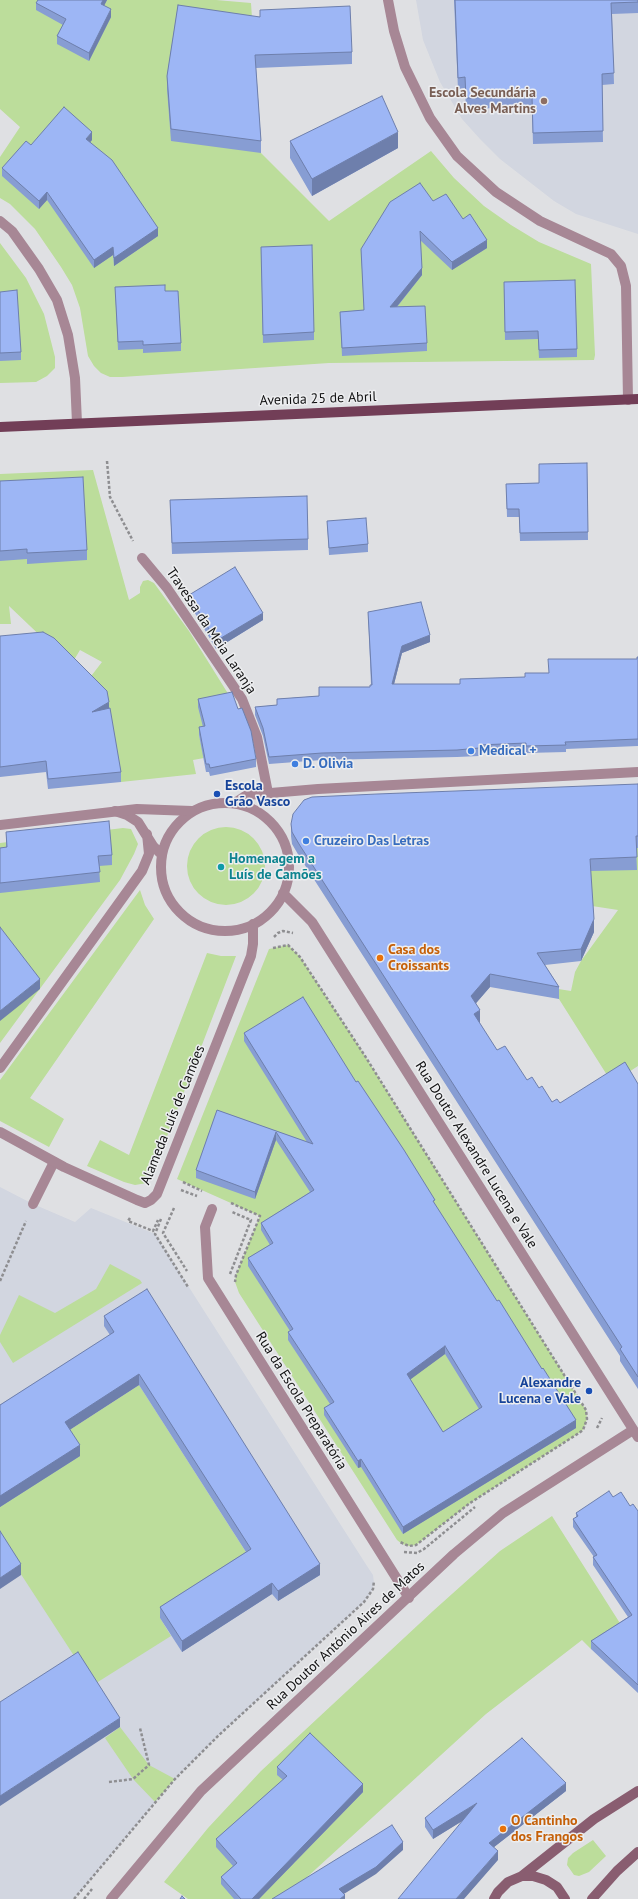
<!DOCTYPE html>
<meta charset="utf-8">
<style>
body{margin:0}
canvas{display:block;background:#dfe0e3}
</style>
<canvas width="638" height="1899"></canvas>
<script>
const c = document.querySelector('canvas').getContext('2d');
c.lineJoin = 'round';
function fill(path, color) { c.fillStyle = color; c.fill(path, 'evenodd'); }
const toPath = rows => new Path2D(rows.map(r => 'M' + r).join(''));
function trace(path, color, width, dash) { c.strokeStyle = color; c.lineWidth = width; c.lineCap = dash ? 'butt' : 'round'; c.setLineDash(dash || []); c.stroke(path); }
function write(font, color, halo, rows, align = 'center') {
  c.font = font + ' "PT Sans",sans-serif'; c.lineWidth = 3; c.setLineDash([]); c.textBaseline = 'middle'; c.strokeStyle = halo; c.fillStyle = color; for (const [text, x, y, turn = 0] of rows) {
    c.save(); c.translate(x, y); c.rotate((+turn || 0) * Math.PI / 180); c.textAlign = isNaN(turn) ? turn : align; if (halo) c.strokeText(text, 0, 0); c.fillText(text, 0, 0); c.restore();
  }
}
fill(toPath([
 [416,0,638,0,638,234,576,214,554,201,500,159,480,139,462,119,440,82,423,40],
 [0,1163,0,1187,33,1204,75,1222,91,1208,155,1234,367,1566,373,1575,374,1583,371,1593,364,1602,219,1735,175,1779,74,1899,0,1899]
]), '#d2d6e0');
fill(toPath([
 [0,0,216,0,251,3,261,153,329,221,431,151,454,178,484,206,511,225,539,242,591,264,595,355,594,360,329,363,122,377,110,377,101,373,94,366,88,356,80,308,72,285,61,267,35,229,10,204,0,198,0,157,20,127,0,109],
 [0,243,26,278,44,314,55,357,55,368,47,376,36,382,0,383],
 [93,470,129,600,140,593,140,587,143,581,148,580,154,583,189,631,232,700,203,727,199,735,204,758,193,760,196,774,121,782,71,702,102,662,80,650,71,665,9,606,11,624,0,624,0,474],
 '187 866a39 39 0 1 1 78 0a39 39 0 1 1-78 0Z',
 [123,828,131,829,138,844,134,854,120,880,0,1043,0,843],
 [636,848,638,848,638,1066,612,1083,552,988,571,991,575,972,581,961,618,910,592,906,590,871],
 [140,890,145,905,154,919,30,1098,64,1119,49,1147,0,1121,0,1080],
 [288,945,300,957,365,1056,586,1410,587,1419,583,1430,579,1433,470,1503,416,1545,409,1546,402,1544,397,1540,239,1293,235,1282,236,1275,260,1216,177,1179,269,949],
 [207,953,221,956,236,956,153,1173,147,1183,135,1185,124,1182,87,1166,100,1140,129,1155],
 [110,1264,140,1280,142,1283,13,1363,0,1342,0,1335,19,1295,55,1313,96,1289],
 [139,1385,251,1560,160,1618,171,1636,93,1685,0,1542,0,1507,65,1433],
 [552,1516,623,1628,591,1649,582,1640,486,1714,283,1899,188,1899,164,1882,208,1828,261,1771,433,1611,500,1551],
 [120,1727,149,1765,175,1779,155,1802,133,1779,105,1738],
 [593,1840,606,1856,589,1872,579,1876,574,1875,567,1865,568,1858,573,1853]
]), '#bcdd9b');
trace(toPath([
 [107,461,110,497,133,541],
 [274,937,278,933,283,931,293,933],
 [273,948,288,945,300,957,365,1056,586,1410,587,1419,583,1430,579,1433,470,1503,416,1545,409,1546,400,1542],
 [183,1182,202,1191],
 [181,1190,197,1196],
 [231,1203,260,1216,236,1275,235,1282],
 [174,1208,163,1233,187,1271],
 [130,1218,128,1221,153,1231,158,1220],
 [161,1219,155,1234,188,1287],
 [230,1274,251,1220,232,1212],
 [0,1281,26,1221],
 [597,1428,602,1418],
 [404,1552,417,1553,424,1549,475,1507],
 [109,1782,133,1779,149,1765,140,1728],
 [74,1899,175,1779,219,1735,364,1602,373,1589,374,1581],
 [84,1899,92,1889]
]), '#8e8e91', 2.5, [3, 2]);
trace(toPath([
 [33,1204,54,1162]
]), '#a78795', 10);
trace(toPath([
 [388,0,394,31,405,67,430,118,457,156,496,192,540,221,611,254,621,266,626,286,628,400],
 [0,221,12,231,39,269,57,300,68,335,75,378,77,423],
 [142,558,167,588,242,699,257,737,268,793],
 '161 867a64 64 0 1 1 128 0a64 64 0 1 1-128 0Z',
 [115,811,127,815,138,822,153,846,162,855],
 [283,893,312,922,638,1437],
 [0,1068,142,871,149,854,147,834],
 [0,1132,64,1167,137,1200,145,1203,151,1200,157,1194,251,956,253,944,253,924],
 [212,1209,205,1227,208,1278,409,1598],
 [111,1899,201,1791,454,1554,503,1513,633,1430]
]), '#a78795', 10);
trace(toPath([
 [235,803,247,795,318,789,638,772],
 [0,825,137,809,192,811]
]), '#a78795', 10);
trace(toPath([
 [522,1876,533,1876,546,1880,557,1887,565,1899],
 [494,1899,498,1892,508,1882,522,1876,594,1819,638,1791],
 [592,1899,617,1871,638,1852]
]), '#895d70', 10);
trace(toPath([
 [0,427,638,399]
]), '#723e57', 10);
fill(toPath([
 [107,0,104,5,111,17,89,61,57,44,57,36,63,25,36,10,36,3],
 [454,0,638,0,638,13,612,14,614,84,602,85,603,142,533,144,532,107,466,109,465,88,458,89],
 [178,5,352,52,352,64,256,68,261,141,261,153,171,141,167,89,167,76],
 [92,140,90,142,158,236,114,266,113,255,94,268,47,200,39,209,2,176,2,168,31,145],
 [290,141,398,148,312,196,290,158],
 [463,219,487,248,452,270,420,240,422,275,397,307,427,343,427,351,342,356,340,312,364,310,361,249],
 [261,247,314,332,314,340,263,343],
 [115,287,165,291,181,343,181,351,143,353,143,349,118,350],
 [504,289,577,349,577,357,539,358,538,339,505,340],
 [0,292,21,352,21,360,0,361],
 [587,463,588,540,520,541,519,517,507,517,506,484,539,483],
 [0,481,87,550,87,560,27,564,27,559,0,561],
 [170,500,308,539,308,550,172,554],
 [327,521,368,544,368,552,329,555],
 [189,595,263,620,216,649,189,603],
 [368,612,430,642,402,653,394,684,460,684,525,677,548,673,637,659,638,657,638,746,566,749,566,752,526,753,526,750,479,752,479,756,457,757,322,760,269,764,263,736,255,715,255,707,277,705,277,699,319,696,370,687,371,685],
 [0,636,109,708,121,772,121,782,48,789,46,772,0,777],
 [198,699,256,759,256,767,210,776,209,772,206,772,199,735,199,727,203,727,198,707],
 [638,784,638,848,636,848,637,870,590,871,594,932,581,961,545,965,559,987,559,999,490,987,476,1003,480,1022,479,1023,497,1050,527,1080,539,1088,552,1102,560,1103,638,1084,638,1389,620,1361,620,1356,299,856,292,844,291,836,291,824],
 [6,832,112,855,112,865,99,866,100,882,0,893,0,848,6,847],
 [244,1033,356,1082,435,1205,576,1428,403,1534,361,1467,358,1468,324,1415,324,1408,330,1404,288,1340,288,1332,290,1331,248,1266,248,1258,270,1245,261,1230,261,1223,310,1192,276,1140,255,1199,196,1178,196,1170,217,1110,307,1142,244,1041],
 [445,1354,479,1409,443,1432,410,1379],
 [104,1316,320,1575,278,1601,272,1594,182,1652,160,1618,160,1607,246,1552,139,1385,70,1429,80,1456,0,1507,0,1405,110,1335,104,1326],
 [613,1497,630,1506,638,1511,638,1693,591,1649,591,1641,628,1617,593,1565,593,1557,594,1557,573,1527,573,1519,576,1518,576,1513],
 [277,1767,363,1792,259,1899,234,1899,221,1884,221,1877,233,1866,216,1847,216,1839,283,1780,277,1775],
 [566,1791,494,1847,498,1860,462,1821,433,1839,425,1827,425,1818]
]), '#879dd3');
fill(toPath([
 [103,0,107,0,101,12,101,4],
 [111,9,111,17,89,61,89,53],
 [92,132,92,140,86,147,86,139],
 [398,132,398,148,312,196,312,179],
 [47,192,47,200,39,209,39,201],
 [158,228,158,236,114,266,114,258],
 [487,240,487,248,452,270,452,262],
 [113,247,113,255,94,268,94,260],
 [422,268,422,275,390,315,390,307],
 [263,613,263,620,216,649,216,641],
 [430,635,430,642,402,653,392,692,392,684,402,646],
 [109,702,109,712,92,712],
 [594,919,594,932,581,961,581,949],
 [490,974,490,987,471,1009,471,996],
 [40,979,40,989,0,1021,0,1011],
 [480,1010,480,1022,474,1027,474,1014],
 [276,1132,276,1140,255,1199,255,1192],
 [445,1346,445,1354,407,1382,407,1374],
 [139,1374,139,1385,65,1433,65,1422],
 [576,1420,576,1428,403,1534,403,1527],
 [80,1445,80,1456,0,1507,0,1496],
 [361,1459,361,1467,358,1468,358,1461],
 [21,1564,21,1575,0,1589,0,1578],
 [320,1564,320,1575,278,1601,278,1591],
 [272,1583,272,1594,182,1652,182,1641],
 [120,1718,120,1727,0,1806,0,1796],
 [566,1783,566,1791,489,1851,489,1843],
 [363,1784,363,1792,259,1899,252,1899],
 [477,1803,477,1812,433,1839,433,1830],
 [403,1842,403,1850,376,1874,339,1897,339,1889],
 [498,1851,498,1860,464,1899,456,1899],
 [345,1895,345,1899,340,1899]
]), '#6e7fac');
const building = toPath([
 [38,0,103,0,101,4,111,9,89,53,57,36,66,19,36,3,38,0],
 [455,0,638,0,638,2,611,3,614,73,602,74,603,131,533,133,532,96,466,98,465,77,458,78,455,0],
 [178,5,260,17,260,10,350,6,352,52,255,55,261,141,171,129,167,76,178,5],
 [382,96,398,132,312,179,290,141,382,96],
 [64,107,92,132,86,139,112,160,158,228,114,258,113,247,94,260,47,192,39,201,2,168,26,141,31,145,64,107],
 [420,183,433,201,446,194,463,219,470,214,487,240,452,262,420,231,422,268,390,307,425,306,427,343,342,348,340,312,364,310,361,249,390,202,420,183],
 [312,245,314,332,263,335,261,247,312,245],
 [575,280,577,349,539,350,538,331,505,332,504,282,575,280],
 [165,285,165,291,178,291,181,343,143,345,143,341,118,342,115,287,165,285],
 [17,290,21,352,0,353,0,292,17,290],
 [587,463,588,532,520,533,519,509,507,509,506,484,539,483,539,464,587,463],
 [83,477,87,550,27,553,27,549,0,551,0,481,83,477],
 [307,496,308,539,172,543,170,500,307,496],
 [366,518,368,544,329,548,327,521,366,518],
 [235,567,263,613,216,641,189,595,235,567],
 [421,602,430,635,402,646,392,684,460,684,460,679,525,677,525,673,549,673,548,659,637,659,637,657,638,657,638,739,565,742,566,745,526,746,526,743,479,745,479,748,457,750,322,753,269,757,263,728,255,707,277,705,277,699,319,696,319,687,370,687,370,685,372,685,368,612,421,602],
 [43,632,54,638,107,691,109,702,92,712,110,708,121,772,48,779,46,761,0,767,0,636,43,632],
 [232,692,238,709,242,708,251,731,256,759,210,768,209,764,206,764,199,727,205,726,198,699,232,692],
 [638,784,638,836,636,836,637,857,590,859,594,919,581,949,537,953,559,987,490,974,471,996,480,1010,474,1014,497,1050,505,1046,527,1080,532,1077,539,1088,542,1086,552,1102,557,1099,560,1103,625,1062,638,1084,638,1377,620,1349,622,1347,299,844,292,832,291,824,293,814,304,800,312,797,377,794,638,784],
 [109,821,112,855,98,856,100,872,0,883,0,848,7,847,6,832,109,821],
 [0,927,40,979,0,1011,0,927],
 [303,997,356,1082,358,1081,404,1150,435,1200,433,1201,497,1301,499,1300,542,1369,543,1368,576,1420,403,1527,361,1459,358,1461,324,1408,334,1402,288,1332,293,1329,248,1258,273,1243,261,1223,314,1190,276,1132,255,1192,196,1170,217,1110,313,1144,244,1033,303,997],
 [445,1346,482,1407,443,1432,407,1374,445,1346],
 [147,1289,320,1564,278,1591,272,1583,182,1641,160,1607,251,1549,139,1374,65,1422,80,1445,0,1496,0,1405,114,1332,104,1316,147,1289],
 [609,1491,613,1497,621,1492,630,1506,633,1504,638,1511,638,1685,591,1641,632,1615,593,1557,597,1555,573,1519,578,1516,576,1513,609,1491],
 [0,1531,21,1564,0,1578,0,1531],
 [78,1652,120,1718,0,1796,0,1702,78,1652],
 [310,1733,363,1784,252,1899,241,1899,221,1877,237,1863,216,1839,287,1776,277,1767,310,1733],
 [522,1738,566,1783,489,1843,498,1851,456,1899,398,1899,477,1803,433,1830,425,1818,522,1738],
 [392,1825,403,1842,376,1867,339,1889,345,1895,340,1899,272,1899,392,1825],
 [182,1896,185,1899,180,1899,182,1896]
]);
fill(building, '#9db6f5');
trace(building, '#6e7fac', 1);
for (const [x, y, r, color] of [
 [544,101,4,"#8d6e63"],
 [471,751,4,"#3f7fe0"],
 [295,764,4,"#3f7fe0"],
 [217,794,4,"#1a4fb4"],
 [306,841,4,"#3f7fe0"],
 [221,867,4,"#0f9aa8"],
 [380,958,4,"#e8710a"],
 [589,1391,4,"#1a4fb4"],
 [503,1829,4,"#e8710a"]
]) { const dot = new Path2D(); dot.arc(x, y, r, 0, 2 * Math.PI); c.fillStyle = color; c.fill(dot); trace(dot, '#edeef0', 1.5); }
write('bold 14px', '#785e54', '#edeef0', [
 ["Escola Secundária",536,93],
 ["Alves Martins",536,109]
], 'right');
write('14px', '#101011', '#edeef0', [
 ["Avenida 25 de Abril",318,399,-2],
 ["Travessa da Meia Laranja",211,631,56],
 ["Alameda Luís de Camões",173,1115,-68],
 ["Rua Doutor Alexandre Lucena e Vale",476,1155,58],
 ["Rua da Escola Preparatória",301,1401,58],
 ["Rua Doutor António Aires de Matos",346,1636,-43]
]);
write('bold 14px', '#366cbe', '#edeef0', [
 ["Medical +",479,751],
 ["D. Olivia",303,764],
 ["Cruzeiro Das Letras",314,841]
], 'left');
write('bold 14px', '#164399', '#edeef0', [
 ["Escola",225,786],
 ["Grão Vasco",225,802],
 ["Alexandre",581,1383,"right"],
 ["Lucena e Vale",581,1399,"right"]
], 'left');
write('bold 14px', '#0d838f', '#edeef0', [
 ["Homenagem a",229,859],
 ["Luís de Camões",229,875]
], 'left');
write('bold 14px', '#c56008', '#edeef0', [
 ["Casa dos",388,950],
 ["Croissants",388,966],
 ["O Cantinho",511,1821],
 ["dos Frangos",511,1837]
], 'left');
</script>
